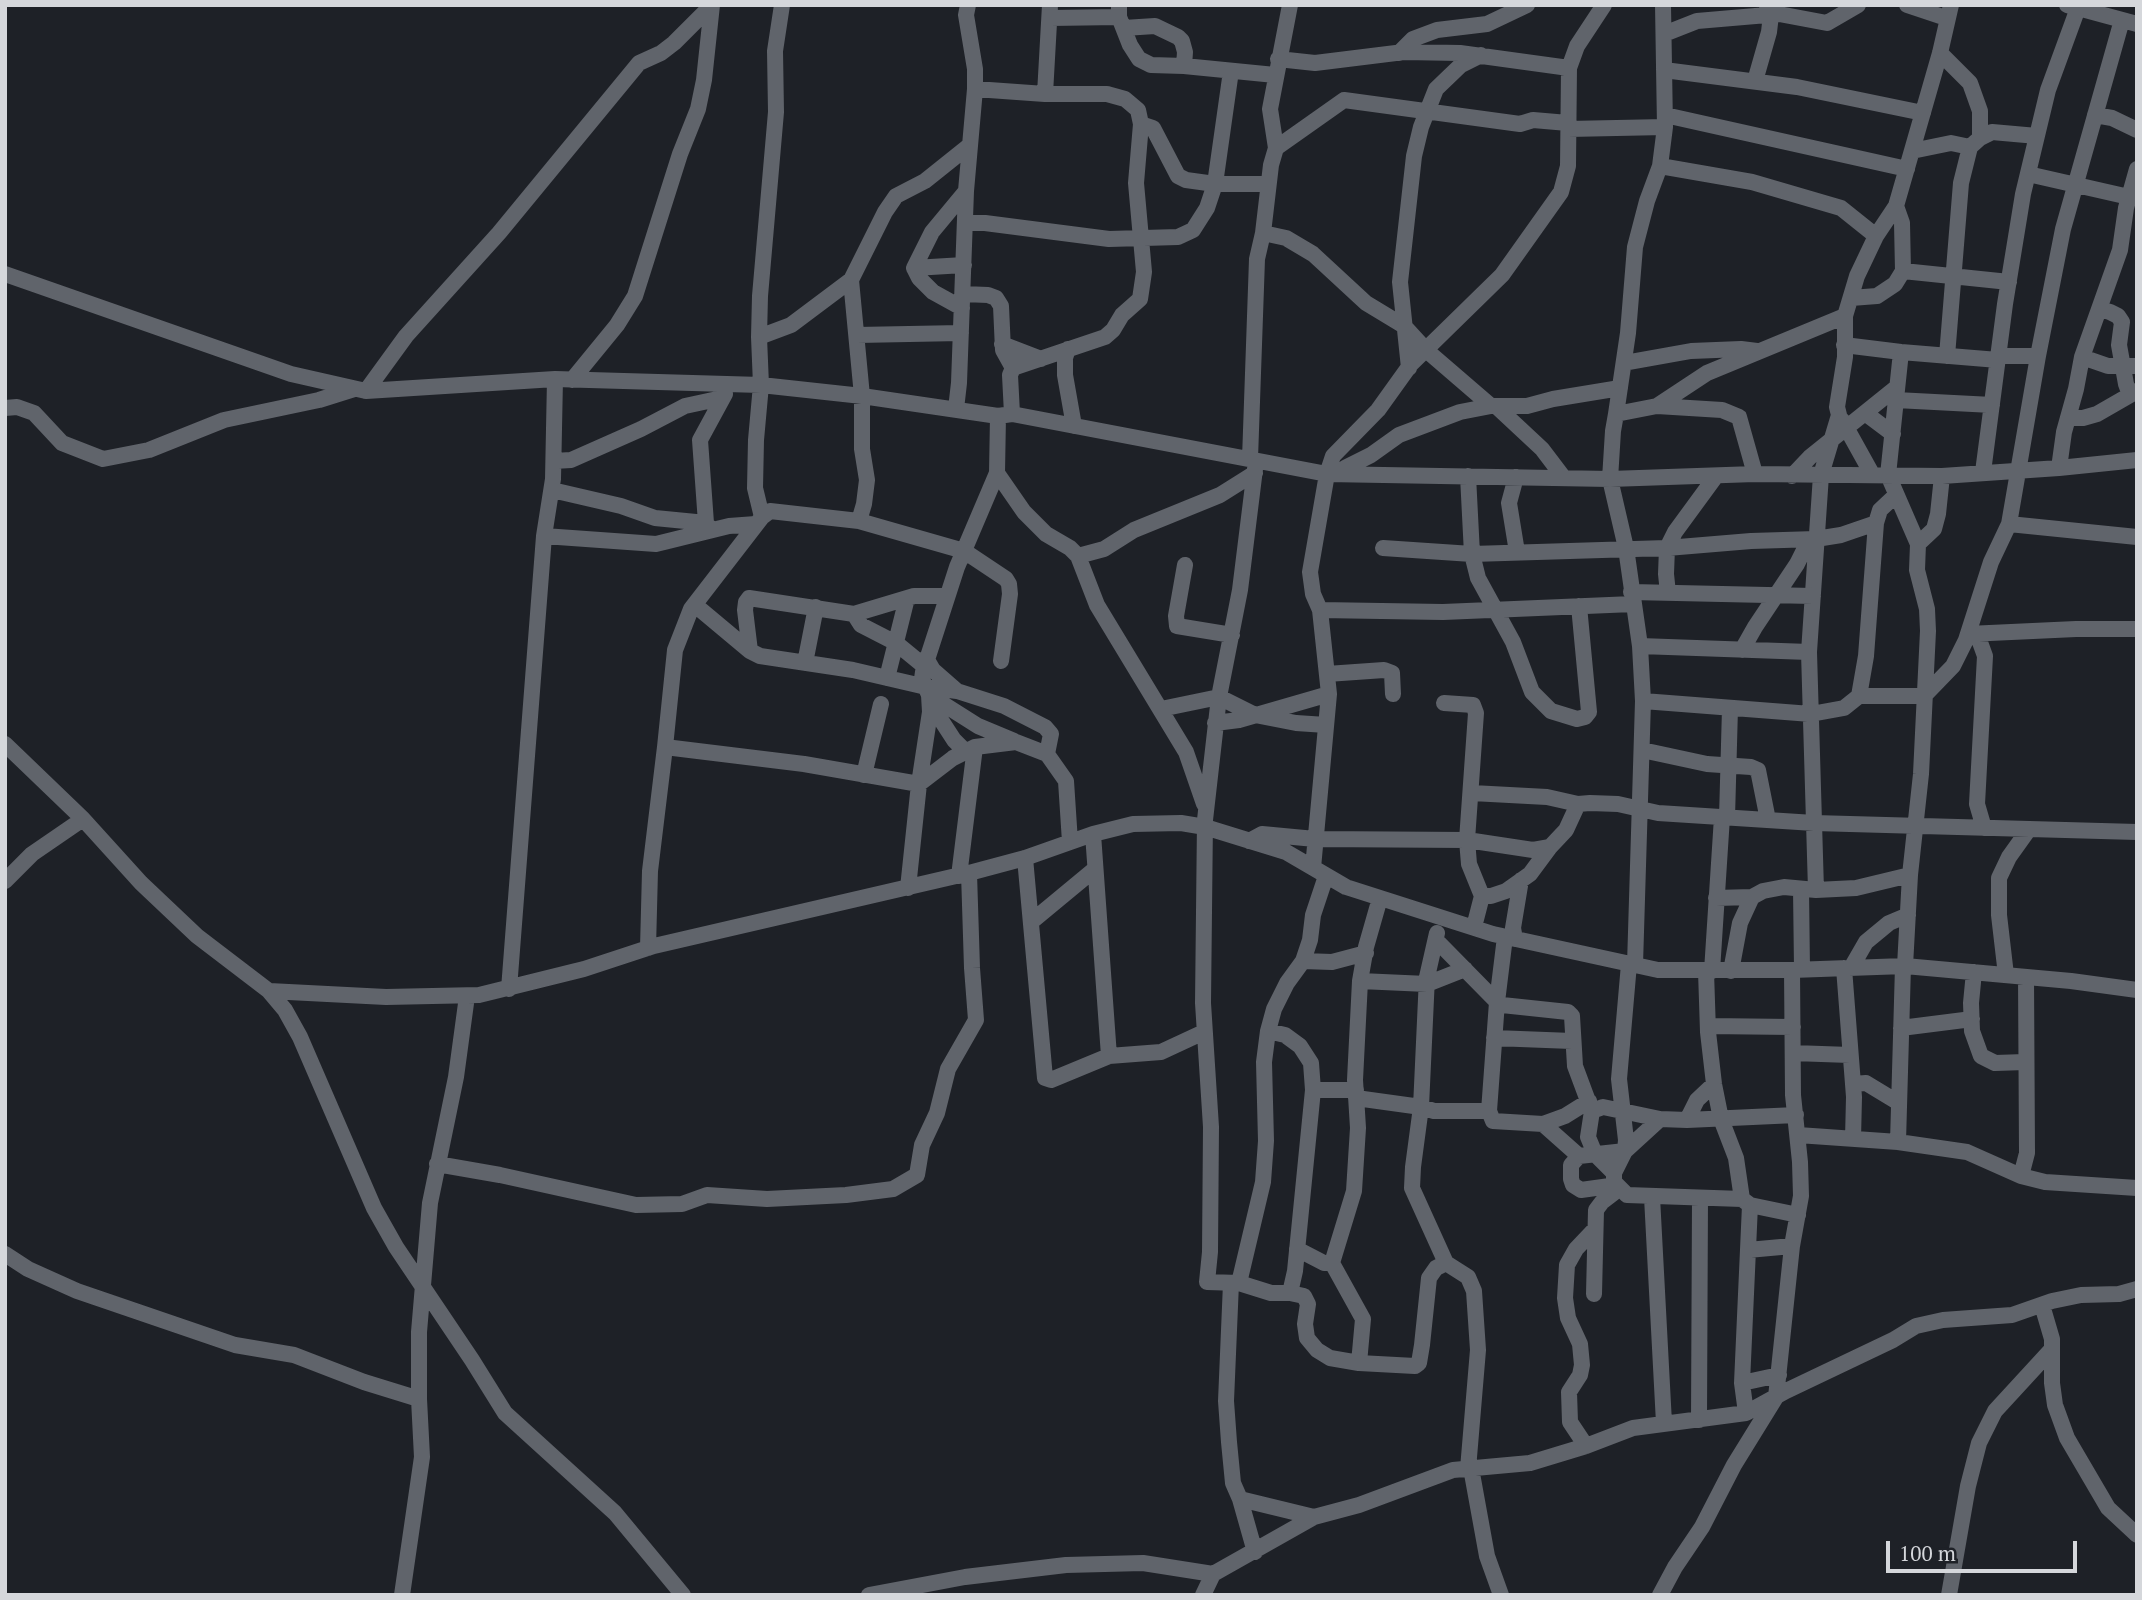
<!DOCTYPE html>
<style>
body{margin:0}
#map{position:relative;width:2142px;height:1600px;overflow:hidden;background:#1e2127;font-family:"PT Serif",serif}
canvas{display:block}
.frame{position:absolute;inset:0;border:7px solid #d5d7db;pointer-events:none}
.scale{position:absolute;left:1886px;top:1541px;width:191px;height:32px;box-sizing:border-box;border:4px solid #d5d7db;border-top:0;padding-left:9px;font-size:21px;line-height:24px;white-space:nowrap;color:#d5d7db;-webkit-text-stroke:5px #1e2127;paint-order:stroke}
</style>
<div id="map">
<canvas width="2142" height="1600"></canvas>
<div class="frame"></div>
<div class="scale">100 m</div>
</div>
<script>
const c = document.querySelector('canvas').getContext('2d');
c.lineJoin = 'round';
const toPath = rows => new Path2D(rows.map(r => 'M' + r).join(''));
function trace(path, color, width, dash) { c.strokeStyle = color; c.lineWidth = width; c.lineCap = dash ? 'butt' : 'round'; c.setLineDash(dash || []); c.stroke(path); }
trace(toPath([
 [1119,5,1119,17,1130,45,1139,59,1151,65,1184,66,1275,75],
 [1907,5,1946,18],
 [2067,5,2137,24],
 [1050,18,1119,17],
 [1124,28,1155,26,1178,37,1182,41,1185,52,1184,66],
 [1664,34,1697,21,1779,14,1827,23,1858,5],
 [1399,53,1413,39,1437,30,1487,24,1527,5],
 [1940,53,1970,83,1980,111,1980,138],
 [1278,59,1315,63,1404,52,1460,53,1569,68,1577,46,1604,5],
 [1664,70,1797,87,1923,113],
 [1755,81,1769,32,1771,15,1767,9],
 [975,89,1045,94,1050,5],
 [1045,94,1107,94,1125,99,1138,110,1141,124],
 [1665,115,1907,169],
 [2095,115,2112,118,2137,130],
 [1568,129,1665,127],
 [1276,148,1344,100,1520,124,1533,120,1568,123],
 [1912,151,1951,143,1970,147],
 [1660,166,1752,182,1841,208,1876,236],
 [2028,174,2129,197],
 [966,223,985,223,1109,239,1178,237,1193,230,1207,208,1215,184,1231,71],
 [1263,233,1286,238,1313,254,1366,303,1404,326,1426,350,1491,406],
 [914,268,964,265],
 [1903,271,2009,282],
 [5,274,291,374,366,391,555,379,761,385,862,396,998,416,1012,414,1327,474,1610,479,1755,474,1942,476,2059,468,2137,460],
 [851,280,862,396,862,449,867,480,864,504,859,521,770,511,762,517,691,609,675,650,665,747,804,764,919,784,953,758,975,747,1016,742,1047,754,1066,781,1070,842],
 [963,294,988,295,996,298,1001,306,1003,350,1013,368],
 [1851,298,1877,296,1895,284,1903,271,1902,223,1896,206],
 [962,308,933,292,919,278,914,268,932,232,966,191],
 [2099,309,2110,312,2118,316,2122,322,2119,345,2126,384,2130,395],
 [857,335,961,333],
 [759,337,760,296,776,112,775,51,782,5],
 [1002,344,1041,359],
 [1844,345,1901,352,1998,360],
 [1068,349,1065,358,1065,375,1074,426],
 [1901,352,1888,475,1918,544],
 [1947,356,1961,183,1970,147,1980,138,1992,132,2037,136],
 [1998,356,2038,356],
 [2082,357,2108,366,2137,366],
 [1624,363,1691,351,1741,349,1757,351],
 [1409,368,1400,282,1414,156,1421,127,1436,89,1461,65,1481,55],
 [572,380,617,325,635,296,680,154,698,109,704,80,712,5],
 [366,391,406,336,499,233,639,63,661,53,674,43,712,5],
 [1896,400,1992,405],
 [1657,406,1722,410,1739,417,1755,474],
 [1497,407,1542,449,1564,478],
 [5,408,17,407,34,413,62,443,103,459,149,450,224,420,319,400,354,389],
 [956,409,959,383,966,191,975,89,975,69,966,15,968,5],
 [1865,413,1893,434],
 [1012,414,1010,375,1013,368,1105,337,1113,330,1122,315,1140,299,1144,272,1136,183,1141,124,1153,128,1178,176,1186,180,1215,184,1268,184],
 [1616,414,1628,333,1635,247,1647,201,1660,166,1665,127,1663,5],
 [2068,418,2083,418,2097,414,2137,391],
 [1842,420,1872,474],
 [1250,459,1257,259,1263,233,1271,165,1276,148,1270,109,1290,5],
 [554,461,571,460,641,429,685,406,722,398],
 [2059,468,2064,432,2076,389,2082,357,2120,250,2126,208,2137,169],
 [1983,472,2005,304,2023,194,2048,90,2078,8],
 [997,473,1024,512,1046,534,1070,548,1078,556,1097,605,1186,752,1204,804],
 [1339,474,1345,468,1371,455,1399,435,1460,412,1491,406,1527,406,1553,399,1620,388],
 [1468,476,1472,554,1478,578,1513,642,1532,692,1551,711,1577,719,1585,717,1589,712,1579,606],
 [1792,476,1810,457,1897,387],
 [1516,477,1509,503,1517,552],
 [552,490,621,506,655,518,706,523],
 [762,517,755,488,756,440,761,385,759,337,791,325,851,280,885,212,896,196,925,181,970,145],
 [859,521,964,551,1006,579,1009,584,1010,594,1001,661],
 [2009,524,2137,537],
 [711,530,706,523,700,440,725,394],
 [544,536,656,544,729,526,756,524],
 [1383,548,1472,554,1667,548,1751,541,1816,539,1841,535,1876,523],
 [1078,556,1104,549,1134,530,1220,495,1255,473],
 [1185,565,1176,616,1177,626,1232,635],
 [1631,592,1813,596],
 [1668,593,1666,574,1667,548,1675,532,1716,476],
 [695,605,750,651,760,656,853,670,926,687,957,691,1004,706,1045,727,1051,734,1047,754],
 [1320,610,1443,612,1633,604],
 [854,614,861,625,896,643,924,666],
 [1968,634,2076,629,2137,629],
 [1977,634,1985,656,1977,804,1984,828],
 [1640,646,1809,652],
 [1742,650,1755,627,1797,564,1809,540],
 [750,651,745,610,746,602,749,598,854,614,914,596,947,596],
 [926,658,933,670,957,691],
 [805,663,816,607],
 [1327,674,1384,670,1392,673,1393,694],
 [887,678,907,598],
 [929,695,978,726,1014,741],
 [1859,696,1866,656,1876,523,1880,510,1896,495],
 [1643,701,1811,714,1844,708,1859,696,1924,696,1953,666,1966,640,1991,562,2009,524,2038,356,2063,229,2122,20],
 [930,703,954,740,966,752],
 [1444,703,1473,705,1476,713,1467,840,1469,864,1482,896,1474,927],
 [1161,709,1219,697,1255,715,1296,723,1326,725],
 [1215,723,1239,720,1329,694],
 [5,744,83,819,141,883,197,936,269,991,285,1010,300,1037,374,1208,396,1247,472,1360,505,1413,615,1513,683,1595],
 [1642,750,1707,764,1751,767,1758,770,1768,820],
 [864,775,881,704],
 [1472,793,1547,797,1578,804],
 [1727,818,1730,708],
 [1093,834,1109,1056],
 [1249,841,1262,834,1315,839,1467,840,1533,850,1550,847,1566,830,1578,804,1590,803,1618,804,1658,813,1814,823,2137,832],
 [1025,858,1045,1078,1051,1080,1109,1056,1161,1052,1204,1032],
 [1313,868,1329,694,1320,610,1313,594,1310,572,1327,474,1333,456,1378,410,1411,364,1502,275,1561,192,1568,166,1569,68],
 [959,876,975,747],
 [5,881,32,854,83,819],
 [908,888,919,784,930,712,929,695,922,679,923,672,957,567,997,473,998,416],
 [1801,889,1802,969],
 [1816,890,1809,652,1821,475,1839,415,1837,407,1845,357,1845,316,1857,276,1876,236,1896,206,1940,53,1951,5],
 [1482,896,1491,896,1506,891,1530,874,1550,847],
 [1716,898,1752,897],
 [1031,922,1095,869],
 [1437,933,1427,977,1421,1107,1434,1111,1489,1111],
 [1505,937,1497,1002,1502,1005,1568,1012,1572,1016,1575,1066,1591,1109],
 [1515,939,1513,928,1521,880],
 [1436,940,1497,1002,1489,1111,1493,1121,1543,1124,1565,1116,1589,1101],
 [648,948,650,871,665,747],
 [1303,961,1332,962,1366,953],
 [1629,964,1619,1079,1626,1140,1625,1151,1614,1173,1614,1182,1627,1195,1742,1199],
 [1635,965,1643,701,1640,646,1626,548,1610,479,1613,431,1616,414,1657,406,1707,373,1845,316],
 [1905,966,1910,875,1921,774,1928,631,1927,609,1917,570,1918,544,1934,529,1938,514,1942,476],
 [1844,968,1854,1097,1853,1139],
 [1851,968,1866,942,1889,923,1908,915],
 [1706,971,1708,1032,1714,1084,1721,1119,1736,1158,1742,1199,1750,1205,1798,1215],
 [1712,971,1722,817],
 [1731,971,1740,923,1752,897,1763,891,1784,887,1816,890,1856,888,1910,875],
 [1974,972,1971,1003,1972,1031,1981,1056,1995,1063,2025,1062],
 [2006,975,1999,915,1999,878,2009,857,2029,829],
 [1360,981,1427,984,1465,969],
 [509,989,544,536,553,479,555,379],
 [269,991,386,997,479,995,584,969,654,946,969,873,1025,858,1093,834,1133,824,1181,823,1205,827,1286,852,1346,887,1493,934,1658,970,1792,970,1905,966,2071,981,2137,990],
 [1708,1026,1793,1027],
 [1901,1028,1972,1019],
 [1268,1031,1285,1035,1300,1046,1311,1063,1313,1090,1295,1271,1290,1293,1271,1293,1239,1283,1263,1182,1266,1141,1264,1062,1268,1031,1274,1009,1287,983,1303,961,1310,940,1313,915,1326,876],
 [1494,1038,1572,1041],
 [1793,1053,1850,1055],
 [1853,1084,1866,1083,1899,1103],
 [1313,1090,1356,1090],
 [1356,1098,1421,1107,1413,1167,1412,1188,1446,1263,1468,1277,1474,1291,1478,1350,1468,1469],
 [1687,1120,1697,1100,1714,1084],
 [1543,1124,1579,1156],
 [1798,1135,1898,1142,1967,1152,2021,1176,2045,1182,2137,1188],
 [1898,1142,1903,966],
 [437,1164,500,1175,636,1205,682,1204,707,1195,767,1199,846,1195,893,1189,917,1175,922,1145,937,1113,948,1069,976,1020,972,968,969,873],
 [1614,1173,1595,1154,1588,1137,1592,1111,1603,1107,1660,1119,1687,1120,1796,1115],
 [2021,1176,2027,1153,2026,977],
 [1617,1185,1581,1190,1573,1185,1571,1179,1571,1165,1579,1156,1625,1151,1660,1119],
 [1652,1197,1664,1423],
 [1297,1249,1324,1263,1332,1263,1354,1191,1358,1128,1355,1080,1360,981,1366,947,1380,898],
 [1748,1250,1792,1246],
 [5,1254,28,1269,77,1291,235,1345,294,1355,364,1382,419,1399],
 [1332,1263,1363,1319,1359,1363],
 [1231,1283,1226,1401,1229,1442,1233,1483,1240,1499,1255,1552],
 [1239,1283,1207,1282,1210,1252,1211,1127,1203,1003,1205,820,1219,697,1240,590,1256,461],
 [1290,1293,1304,1296,1308,1304,1305,1324,1307,1338,1317,1350,1330,1358,1359,1363,1415,1366,1419,1363,1422,1345,1429,1278,1436,1268,1446,1263],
 [1594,1294,1596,1210,1602,1202,1619,1189],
 [2042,1305,2052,1339,2052,1383,2055,1405,2067,1438,2108,1508,2137,1535],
 [1742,1383,1779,1375],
 [1746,1413,1742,1383,1750,1205],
 [1699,1420,1700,1198],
 [1586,1446,1570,1422,1569,1392,1580,1375,1582,1365,1580,1344,1568,1318,1565,1298,1567,1265,1576,1249,1595,1229],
 [1471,1468,1487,1556,1501,1595],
 [1240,1499,1314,1517],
 [402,1595,422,1457,419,1399,419,1332,430,1203,456,1077,467,996],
 [869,1595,965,1577,1066,1565,1143,1563,1213,1574],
 [1203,1595,1213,1574,1314,1517,1359,1505,1453,1470,1530,1463,1586,1446,1633,1428,1746,1413,1786,1391,1893,1340,1916,1326,1943,1320,2012,1315,2052,1301,2081,1295,2119,1294,2137,1289],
 [1660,1595,1675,1567,1702,1527,1734,1465,1776,1397,1792,1246,1801,1196,1800,1162,1793,1095,1792,970],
 [1949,1595,1968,1486,1979,1443,1995,1411,2052,1349]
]), '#60646b', 16);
</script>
